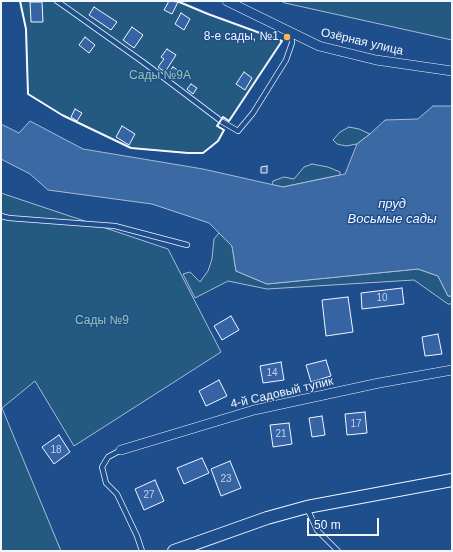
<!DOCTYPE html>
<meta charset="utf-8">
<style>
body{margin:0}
#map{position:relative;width:453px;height:552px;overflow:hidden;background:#1f4e8c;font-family:Arial,sans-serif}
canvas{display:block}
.frame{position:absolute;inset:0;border:2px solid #f2f6ff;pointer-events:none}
.scale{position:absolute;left:307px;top:518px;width:72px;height:18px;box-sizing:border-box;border:2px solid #f2f6ff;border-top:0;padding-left:5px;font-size:12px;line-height:14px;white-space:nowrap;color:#f2f6ff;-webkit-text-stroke:3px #1f4e8c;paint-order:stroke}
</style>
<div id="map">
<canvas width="453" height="552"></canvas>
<div class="frame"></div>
<div class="scale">50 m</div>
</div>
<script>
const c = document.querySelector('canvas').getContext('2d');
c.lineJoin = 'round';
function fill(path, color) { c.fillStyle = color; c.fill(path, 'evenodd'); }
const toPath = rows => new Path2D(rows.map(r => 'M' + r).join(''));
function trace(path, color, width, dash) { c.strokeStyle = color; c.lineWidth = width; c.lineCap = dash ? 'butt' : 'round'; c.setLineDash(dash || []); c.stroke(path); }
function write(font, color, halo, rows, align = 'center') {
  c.font = font + ' Arial,sans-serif'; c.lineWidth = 3; c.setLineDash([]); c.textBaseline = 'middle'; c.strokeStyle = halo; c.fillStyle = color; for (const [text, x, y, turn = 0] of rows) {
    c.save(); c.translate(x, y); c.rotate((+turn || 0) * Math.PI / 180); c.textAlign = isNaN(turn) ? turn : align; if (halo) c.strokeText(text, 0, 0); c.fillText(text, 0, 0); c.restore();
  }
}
const green = toPath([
 [20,1,176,1,208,14,282,41,229,121,223,117,218,126,224,130,218,141,203,153,188,153,131,148,62,115,28,94,26,29,20,1],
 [281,1,452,1,452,40,285,3,281,1],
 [349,127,359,129,370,134,357,144,346,146,337,144,333,140,340,132,349,127],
 [312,164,328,167,340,172,340,175,283,187,272,185,273,181,284,177,294,179,304,167,312,164],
 [1,193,168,249,221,352,74,446,35,381,2,408,61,551,1,551,1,193],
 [219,233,232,246,236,271,267,284,418,269,438,276,448,296,452,296,452,304,448,304,414,280,267,289,228,281,195,298,183,274,190,272,200,282,208,271,212,259,214,239,219,233]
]);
fill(green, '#245a82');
trace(green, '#a8bbd7', 1);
const water = toPath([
 [433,106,452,106,452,296,448,296,438,276,418,269,267,284,236,271,232,246,209,223,152,204,48,190,30,174,1,159,1,124,19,133,30,121,83,149,203,169,283,187,345,174,357,144,370,134,385,120,418,119,433,106]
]);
fill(water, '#3b69a3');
trace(water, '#a8bbd7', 1);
const building = toPath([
 [169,1,178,2,172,14,164,10,169,1],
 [30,2,42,2,43,22,31,22,30,2],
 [94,7,117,22,111,30,89,15,94,7],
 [181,13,190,19,184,30,175,24,181,13],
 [132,27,143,35,134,48,123,40,132,27],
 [85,37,95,45,89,53,79,45,85,37],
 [167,49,176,55,165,72,158,67,164,59,161,57,167,49],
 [173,67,179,71,173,79,167,74,173,67],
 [244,72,252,78,245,90,236,84,244,72],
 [191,84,197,88,193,94,187,89,191,84],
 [75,109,82,113,77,121,71,117,75,109],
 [122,126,135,134,129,145,116,137,122,126],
 [267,166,267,173,261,173,261,167,267,166],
 [402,288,404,304,362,309,361,293,402,288],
 [348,297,353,332,326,336,322,300,348,297],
 [231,316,239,330,222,340,214,326,231,316],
 [438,334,442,354,425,356,422,337,438,334],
 [326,360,331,376,311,382,306,365,326,360],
 [281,362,284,380,263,383,260,366,281,362],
 [219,380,227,396,206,406,199,391,219,380],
 [365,412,367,433,347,435,345,414,365,412],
 [322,416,325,435,312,437,309,418,322,416],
 [289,423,292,444,273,447,270,425,289,423],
 [59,435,70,452,54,464,42,447,59,435],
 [202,458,209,473,184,484,177,468,202,458],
 [230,461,241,488,221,496,211,469,230,461],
 [155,480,164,501,144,510,135,489,155,480]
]);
fill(building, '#3563a3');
trace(building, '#f2f6ff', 1);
const lane = toPath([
 [57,1,143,62,221,121,238,131,253,113,286,60,292,43,291,33],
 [1,216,9,218,115,226,187,245],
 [121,450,108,457,102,467,106,483,117,494,137,536,142,551],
 [307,508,317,530,338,551]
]);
const street = toPath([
 [227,1,319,46,376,60,452,71],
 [121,450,254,410,379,383,452,370]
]);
const secondary = toPath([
 [174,551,267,518,307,507,452,480]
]);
trace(lane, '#f2f6ff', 6);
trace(street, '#f2f6ff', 10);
trace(secondary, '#f2f6ff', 14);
trace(lane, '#1f4e8c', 4.5);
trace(street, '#1f4e8c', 9);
trace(secondary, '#1f4e8c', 12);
trace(toPath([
 [20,1,26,29,28,94,62,115,131,148,188,153,203,153,218,141,224,130,217,126,223,117,229,121,282,41,208,14,177,1]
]), '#f2f6ff', 2);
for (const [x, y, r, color] of [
 [287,37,4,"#ffb74d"]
]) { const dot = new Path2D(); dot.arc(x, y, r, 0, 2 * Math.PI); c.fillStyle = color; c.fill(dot); trace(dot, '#1f4e8c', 1.5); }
write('10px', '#c3d1e8', null, [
 ["10",382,298],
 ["14",272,373],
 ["17",356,424],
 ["21",281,434],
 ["18",56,450],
 ["23",226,479],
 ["27",149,495]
]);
write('12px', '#f2f6ff', '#1f4e8c', [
 ["8-е сады, №1",279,37]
], 'right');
write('12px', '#f2f6ff', '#1f4e8c', [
 ["Озёрная улица",362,42,13],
 ["4-й Садовый тупик",282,393,-13]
]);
write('12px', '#97c8a6', '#1f4e8c', [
 ["Сады №9А",160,76],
 ["Сады №9",102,321]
]);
write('italic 13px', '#f2f6ff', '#1f4e8c', [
 ["пруд",392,204],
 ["Восьмые сады",392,219]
]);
</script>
